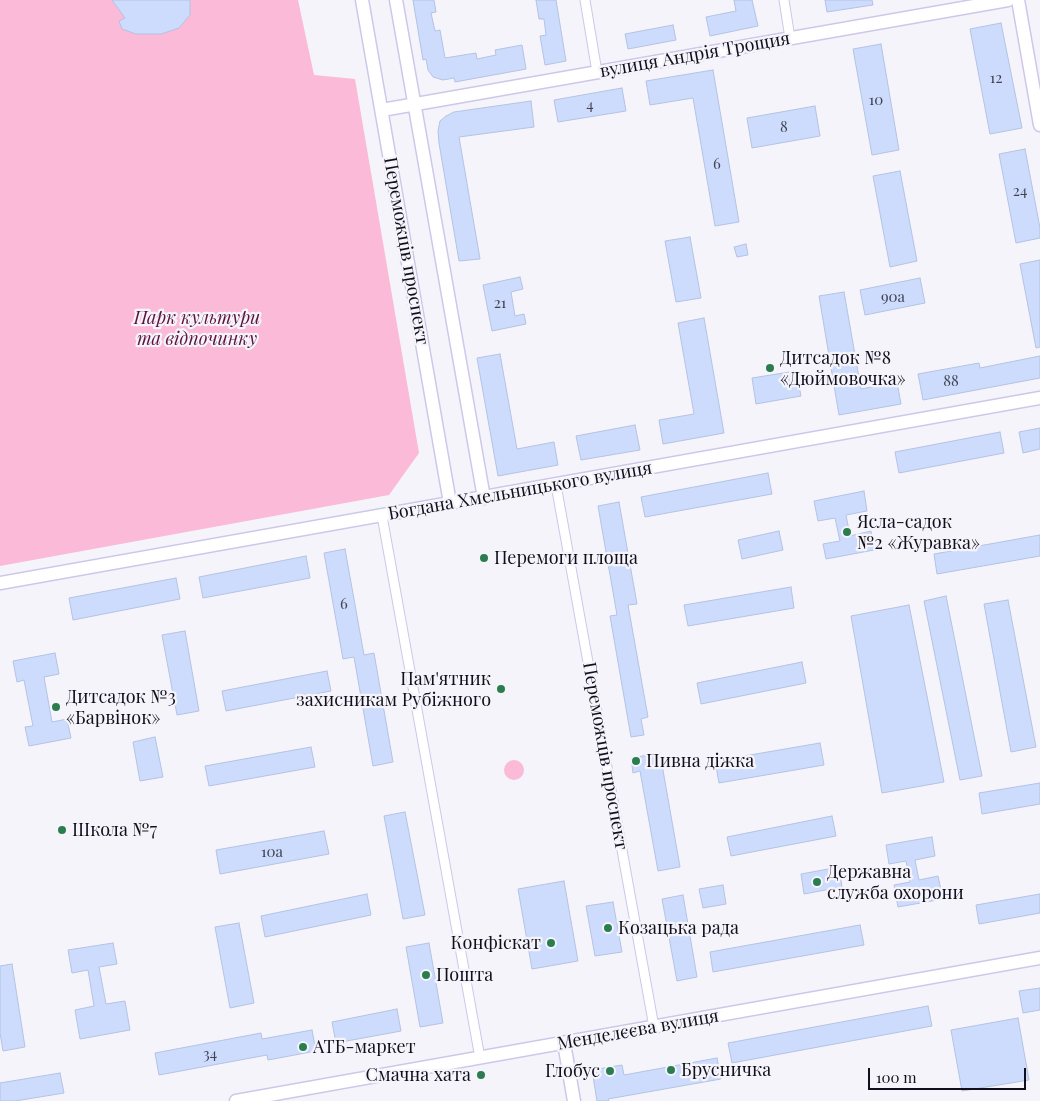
<!DOCTYPE html>
<meta charset="utf-8">
<style>
body{margin:0}
#map{position:relative;width:1040px;height:1101px;overflow:hidden;background:#f5f4fb;font-family:"Playfair Display",serif}
canvas{display:block}
.scale{position:absolute;left:868px;top:1068px;width:158px;height:22px;box-sizing:border-box;border:2px solid #110f1b;border-top:0;padding-left:6px;font-size:15px;line-height:18px;white-space:nowrap;color:#110f1b;-webkit-text-stroke:4px #f5f4fb;paint-order:stroke}
</style>
<div id="map">
<canvas width="1040" height="1101"></canvas>
<div class="scale">100 m</div>
</div>
<script>
const c = document.querySelector('canvas').getContext('2d');
c.lineJoin = 'round';
function fill(path, color) { c.fillStyle = color; c.fill(path, 'evenodd'); }
const toPath = rows => new Path2D(rows.map(r => 'M' + r).join(''));
function trace(path, color, width, dash) { c.strokeStyle = color; c.lineWidth = width; c.lineCap = dash ? 'butt' : 'round'; c.setLineDash(dash || []); c.stroke(path); }
function write(font, color, halo, rows, align = 'center') {
  c.font = font + ' "Playfair Display",serif'; c.lineWidth = 4.5; c.setLineDash([]); c.textBaseline = 'middle'; c.strokeStyle = halo; c.fillStyle = color; for (const [text, x, y, turn = 0] of rows) {
    c.save(); c.translate(x, y); c.rotate((+turn || 0) * Math.PI / 180); c.textAlign = isNaN(turn) ? turn : align; if (halo) c.strokeText(text, 0, 0); c.fillText(text, 0, 0); c.restore();
  }
}
fill(toPath([
 [0,0,298,0,314,75,355,79,419,453,389,495,0,566],
 '504 770a10 10 0 1 1 20 0a10 10 0 1 1-20 0Z'
]), '#fabad8');
const building = toPath([
 [112,0,190,0,190,15,179,28,161,34,136,34,122,29,119,21,125,18,112,0],
 [413,0,434,0,436,12,431,13,435,31,440,30,445,58,476,53,477,59,496,55,495,50,522,45,526,69,455,82,454,78,443,80,433,77,428,70,426,59,423,60,413,0],
 [536,0,556,0,566,61,545,65,540,36,546,35,544,19,539,19,536,0],
 [734,0,752,0,758,26,710,36,706,17,736,11,734,0],
 [825,0,872,0,873,5,827,12,825,0],
 [1001,23,1022,128,990,134,970,29,1001,23],
 [673,25,676,40,628,49,625,34,673,25],
 [881,44,899,150,872,155,853,49,881,44],
 [713,70,739,222,715,226,693,98,650,105,646,81,713,70],
 [622,88,626,111,558,122,554,100,622,88],
 [531,101,534,127,459,137,480,259,459,261,439,143,438,131,440,121,446,116,454,112,531,101],
 [815,106,820,136,752,148,747,118,815,106],
 [1025,149,1040,228,1040,238,1016,243,999,154,1025,149],
 [900,171,917,261,890,267,873,176,900,171],
 [690,237,701,298,676,302,665,241,690,237],
 [746,244,748,255,737,257,734,247,746,244],
 [1040,260,1040,347,1036,348,1020,264,1040,260],
 [520,277,523,289,511,292,515,316,524,314,526,324,492,331,483,285,520,277],
 [920,278,925,303,865,315,860,290,920,278],
 [844,292,861,389,897,382,901,404,839,415,819,296,844,292],
 [704,318,724,433,663,444,659,420,694,414,678,323,704,318],
 [500,354,517,449,554,442,558,465,498,476,477,358,500,354],
 [1040,356,1040,378,923,400,918,374,979,363,980,368,1040,356],
 [796,371,801,396,756,404,752,378,796,371],
 [635,425,640,450,581,460,576,436,635,425],
 [1040,428,1040,449,1023,453,1019,432,1040,428],
 [1000,432,1004,453,899,473,895,452,1000,432],
 [768,473,772,494,645,517,641,497,768,473],
 [864,491,867,511,846,515,850,536,871,531,874,550,826,559,823,544,840,541,835,518,818,521,814,501,864,491],
 [619,502,637,604,628,605,648,717,641,719,644,735,631,737,610,616,617,615,598,506,619,502],
 [779,531,783,550,742,559,738,540,779,531],
 [1040,535,1040,556,937,574,934,554,1040,535],
 [345,549,364,655,374,653,393,762,373,766,354,657,343,659,324,553,345,549],
 [306,556,310,578,203,598,199,577,306,556],
 [176,578,180,599,73,620,69,598,176,578],
 [791,587,794,608,688,626,684,605,791,587],
 [946,596,982,776,960,780,924,601,946,596],
 [1008,600,1036,747,1011,752,984,604,1008,600],
 [909,605,944,782,882,793,851,616,909,605],
 [185,631,199,711,177,715,162,635,185,631],
 [55,653,59,674,44,677,52,722,67,719,71,738,29,746,25,727,33,726,24,680,17,682,13,661,55,653],
 [802,662,806,683,701,704,697,683,802,662],
 [327,671,331,691,226,711,222,691,327,671],
 [155,737,163,777,140,781,133,742,155,737],
 [820,743,824,765,719,783,715,761,820,743],
 [311,747,315,767,209,786,205,766,311,747],
 [660,753,680,867,658,871,640,771,633,773,631,758,660,753],
 [1040,783,1040,804,982,814,979,793,1040,783],
 [405,812,425,915,403,919,384,816,405,812],
 [832,816,836,836,731,856,727,837,832,816],
 [324,831,329,854,220,874,216,850,324,831],
 [932,837,935,856,915,860,919,880,938,876,943,899,898,907,894,885,910,882,906,861,889,864,886,845,932,837],
 [839,867,842,887,804,894,801,874,839,867],
 [564,881,578,961,532,969,518,889,564,881],
 [723,885,726,904,703,908,699,889,723,885],
 [367,894,371,915,265,937,261,916,367,894],
 [1040,894,1040,913,979,924,976,905,1040,894],
 [683,895,697,977,677,981,662,899,683,895],
 [613,902,622,952,595,956,586,906,613,902],
 [239,923,254,1003,230,1008,215,927,239,923],
 [860,925,864,945,713,972,710,952,860,925],
 [113,943,117,964,99,967,106,1004,125,1001,130,1030,80,1039,75,1010,94,1006,88,970,72,973,68,950,113,943],
 [429,943,443,1023,420,1027,406,947,429,943],
 [12,964,25,1047,3,1051,0,1033,0,966,12,964],
 [1040,988,1040,1010,1023,1013,1019,991,1040,988],
 [928,1006,932,1026,732,1063,728,1043,928,1006],
 [397,1009,401,1031,336,1043,332,1022,397,1009],
 [1018,1018,1029,1080,962,1091,951,1030,1018,1018],
 [312,1030,316,1051,268,1060,267,1055,159,1075,155,1053,261,1033,262,1039,312,1030],
 [717,1058,721,1079,608,1099,609,1101,597,1101,592,1070,622,1065,624,1075,717,1058],
 [60,1073,64,1093,15,1101,0,1101,0,1083,60,1073]
]);
fill(building, '#cddcfc');
trace(building, '#b4c2e3', 1);
const street = toPath([
 [585,0,597,72],
 [784,0,790,38],
 [556,485,654,1027],
 [382,516,480,1058]
]);
const secondary = toPath([
 [362,0,450,503],
 [396,0,484,498],
 [1018,0,1040,125],
 [382,110,1008,0],
 [0,583,1040,398],
 [564,1043,574,1101],
 [236,1101,1040,958]
]);
trace(street, '#cec7ea', 11);
trace(secondary, '#cec7ea', 15);
trace(street, '#fff', 9);
trace(secondary, '#fff', 12);
for (const [x, y, r, color] of [
 [770,368,5,"#2b7d4f"],
 [847,532,5,"#2b7d4f"],
 [484,558,5,"#2b7d4f"],
 [501,689,5,"#2b7d4f"],
 [56,707,5,"#2b7d4f"],
 [636,761,5,"#2b7d4f"],
 [62,830,5,"#2b7d4f"],
 [817,882,5,"#2b7d4f"],
 [608,928,5,"#2b7d4f"],
 [551,943,5,"#2b7d4f"],
 [426,975,5,"#2b7d4f"],
 [303,1047,5,"#2b7d4f"],
 [671,1070,5,"#2b7d4f"],
 [610,1071,5,"#2b7d4f"],
 [481,1075,5,"#2b7d4f"]
]) { const dot = new Path2D(); dot.arc(x, y, r, 0, 2 * Math.PI); c.fillStyle = color; c.fill(dot); trace(dot, '#f5f4fb', 2); }
write('15px', '#404253', null, [
 ["12",996,78],
 ["10",876,100],
 ["4",590,105],
 ["8",784,127],
 ["6",717,164],
 ["24",1020,191],
 ["90а",893,297],
 ["21",500,303],
 ["88",951,381],
 ["6",344,604],
 ["10а",272,852],
 ["34",210,1054]
]);
write('18px', '#110f1b', '#f5f4fb', [
 ["вулиця Андрія Трощия",695,55,-10],
 ["Переможців проспект",406,251,80],
 ["Богдана Хмельницького вулиця",520,491,-10],
 ["Переможців проспект",605,756,80],
 ["Менделєєва вулиця",638,1030,-10]
]);
write('italic 18px', '#5f123f', '#f5f4fb', [
 ["Парк культури",197,318],
 ["та відпочинку",197,339]
]);
write('18px', '#110f1b', '#f5f4fb', [
 ["Дитсадок №8",780,358],
 ["«Дюймовочка»",780,379],
 ["Ясла-садок",857,522],
 ["№2 «Журавка»",857,543],
 ["Перемоги площа",494,558],
 ["Пам'ятник",491,679,"right"],
 ["захисникам Рубіжного",491,700,"right"],
 ["Дитсадок №3",66,697],
 ["«Барвінок»",66,718],
 ["Пивна діжка",646,761],
 ["Школа №7",72,830],
 ["Державна",827,872],
 ["служба охорони",827,893],
 ["Козацька рада",618,928],
 ["Конфіскат",541,943,"right"],
 ["Пошта",436,975],
 ["АТБ-маркет",313,1047],
 ["Брусничка",681,1070],
 ["Глобус",600,1071,"right"],
 ["Смачна хата",471,1075,"right"]
], 'left');
</script>
